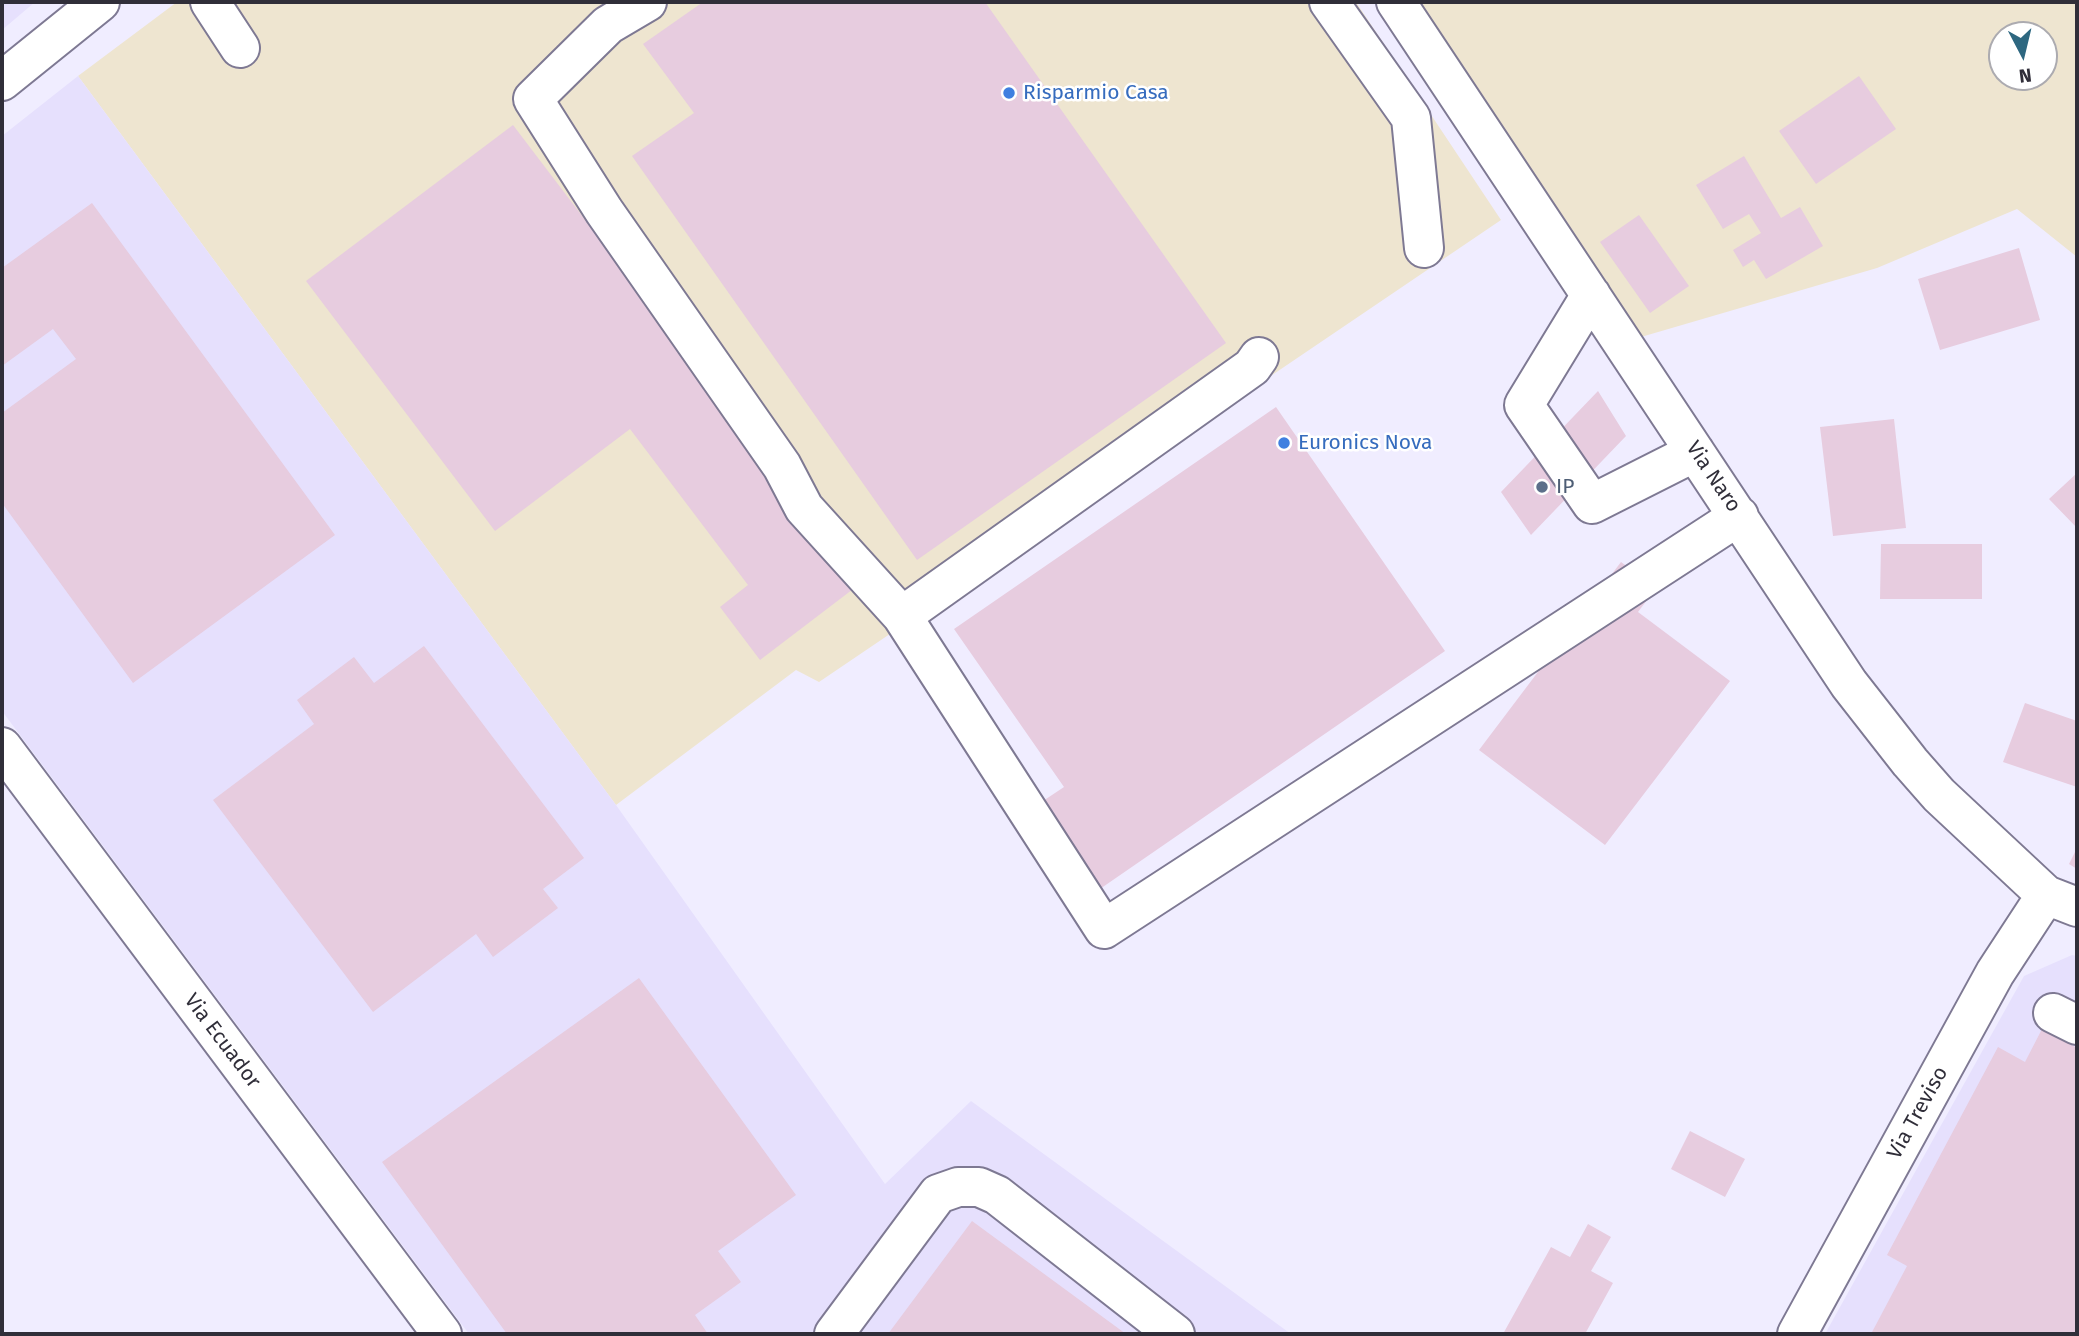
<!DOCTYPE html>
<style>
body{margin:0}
#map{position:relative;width:2079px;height:1336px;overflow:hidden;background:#f0edff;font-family:"Fira Sans",sans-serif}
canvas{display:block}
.frame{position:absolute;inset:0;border:4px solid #302e39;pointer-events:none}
.north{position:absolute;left:1988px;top:21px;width:70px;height:70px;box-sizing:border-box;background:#fff;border:2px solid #acabb0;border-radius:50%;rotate:173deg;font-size:19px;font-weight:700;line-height:28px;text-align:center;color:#302e39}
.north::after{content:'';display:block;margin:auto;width:24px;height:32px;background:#2d6780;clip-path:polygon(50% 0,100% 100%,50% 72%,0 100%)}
</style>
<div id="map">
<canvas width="2079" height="1336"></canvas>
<div class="frame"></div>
<div class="north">N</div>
</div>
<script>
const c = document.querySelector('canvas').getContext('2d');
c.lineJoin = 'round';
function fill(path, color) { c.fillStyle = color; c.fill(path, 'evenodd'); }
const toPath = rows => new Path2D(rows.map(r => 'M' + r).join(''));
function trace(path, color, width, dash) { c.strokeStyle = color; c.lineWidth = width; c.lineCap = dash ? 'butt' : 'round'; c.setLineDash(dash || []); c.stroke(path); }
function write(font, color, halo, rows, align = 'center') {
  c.font = font + ' "Fira Sans",sans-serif'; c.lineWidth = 5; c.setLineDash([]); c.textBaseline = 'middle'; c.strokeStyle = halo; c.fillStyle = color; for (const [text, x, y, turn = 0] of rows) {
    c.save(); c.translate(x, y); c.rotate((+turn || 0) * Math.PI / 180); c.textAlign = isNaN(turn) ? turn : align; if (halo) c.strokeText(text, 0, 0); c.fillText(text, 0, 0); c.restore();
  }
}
fill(toPath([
 [177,2,1356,2,1501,220,819,682,796,670,616,805,78,76],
 [1420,2,2077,2,2077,257,2017,209,1877,268,1641,337],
 [2002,35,2044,35,2044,77,2002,77]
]), '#eee5d0');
fill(toPath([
 [2,2,35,2,2,30],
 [78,76,616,805,885,1184,971,1101,1291,1334,469,1334,2,711,2,136],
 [2072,955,2077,956,2077,1334,1825,1334,2024,976]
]), '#e6e0fd');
fill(toPath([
 [703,2,985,2,1226,343,917,560,632,156,694,113,643,44],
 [1859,76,1896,129,1816,184,1779,131],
 [513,125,861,583,760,660,720,607,748,585,630,429,495,531,306,281],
 [1744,156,1781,218,1800,207,1823,246,1766,279,1754,260,1743,267,1733,250,1761,233,1749,214,1723,229,1696,185],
 [92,203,335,535,133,683,2,503,2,413,76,359,53,329,2,366,2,268],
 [1639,215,1689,286,1650,313,1600,242],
 [2019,248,2040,320,1940,350,1918,279],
 [1598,391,1626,436,1531,535,1501,492],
 [1276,407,1445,651,1097,891,1037,805,1064,787,954,629],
 [1894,419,1906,528,1833,536,1820,427],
 [2077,473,2077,528,2049,499],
 [1881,544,1982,544,1982,599,1880,599],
 [1621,562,1656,588,1638,612,1730,681,1605,845,1479,750],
 [424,646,584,858,543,889,558,908,493,957,476,934,373,1012,213,800,314,724,297,700,354,657,374,683],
 [2025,703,2077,721,2077,787,2003,762],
 [2077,848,2077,869,2069,864],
 [639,978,796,1195,718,1251,741,1282,695,1315,708,1334,507,1334,382,1162],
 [2042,1029,2077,1048,2077,1334,1871,1334,1907,1266,1887,1255,1998,1047,2025,1062],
 [1690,1131,1745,1159,1725,1197,1671,1169],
 [972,1221,1126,1334,888,1334],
 [1588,1224,1611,1237,1591,1271,1613,1283,1585,1334,1503,1334,1551,1247,1570,1257]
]), '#e7ccdf');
const minor = toPath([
 [210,2,240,48],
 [647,2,608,25,533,99,604,211,782,466,804,508,902,616,1252,367,1259,357],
 [1329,2,1411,118,1424,248],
 [1396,2,1849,684,1910,762,1939,795,2046,895,2077,907],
 [1591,295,1524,405,1592,504,1695,452],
 [902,616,1104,929,1739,516],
 [2,747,442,1334],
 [2053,1013,2077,1025],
 [834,1334,938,1194,958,1187,979,1187,997,1195,1175,1334],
 [1797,1334,1995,973,2046,895]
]);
const major = toPath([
 [2,81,100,2]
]);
trace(minor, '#7e7993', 42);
trace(major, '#7e7993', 42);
trace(minor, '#fff', 38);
trace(major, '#fff', 38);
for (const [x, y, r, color] of [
 [1009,93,7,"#3f7fe0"],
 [1284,443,7,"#3f7fe0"],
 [1542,487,7,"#5c6f8a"]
]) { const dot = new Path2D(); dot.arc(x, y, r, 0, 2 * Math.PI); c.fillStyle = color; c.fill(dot); trace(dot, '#fff', 2.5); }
write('21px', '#366cbe', '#fff', [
 ["Risparmio Casa",1023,93],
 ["Euronics Nova",1298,443]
], 'left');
write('21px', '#302e39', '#fff', [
 ["Via Naro",1713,477,56],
 ["Via Ecuador",222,1041,53],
 ["Via Treviso",1918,1113,-61]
]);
write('21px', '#4e5e75', '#fff', [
 ["IP",1556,487]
], 'left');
</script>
